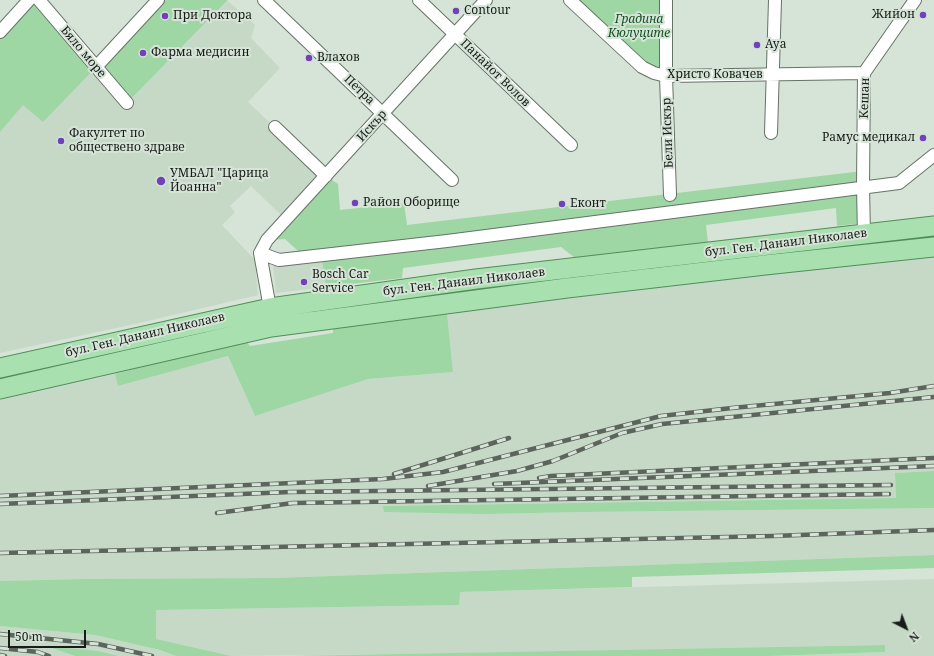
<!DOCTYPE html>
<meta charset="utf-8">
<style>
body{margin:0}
#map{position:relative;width:934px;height:656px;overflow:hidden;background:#d6e3d7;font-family:"Noto Serif",serif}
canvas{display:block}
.north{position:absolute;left:886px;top:608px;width:40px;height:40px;-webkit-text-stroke:3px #d6e3d7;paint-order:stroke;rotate:138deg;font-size:11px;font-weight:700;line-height:16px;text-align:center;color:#171c18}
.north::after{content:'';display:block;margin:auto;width:14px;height:18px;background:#171c18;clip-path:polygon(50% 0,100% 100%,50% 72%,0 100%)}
.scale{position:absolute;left:8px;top:630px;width:78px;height:18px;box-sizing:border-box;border:2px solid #171c18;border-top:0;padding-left:5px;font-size:12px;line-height:14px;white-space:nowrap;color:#171c18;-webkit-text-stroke:3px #d6e3d7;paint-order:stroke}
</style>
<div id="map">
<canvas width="934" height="656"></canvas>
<div class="north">N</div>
<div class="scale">50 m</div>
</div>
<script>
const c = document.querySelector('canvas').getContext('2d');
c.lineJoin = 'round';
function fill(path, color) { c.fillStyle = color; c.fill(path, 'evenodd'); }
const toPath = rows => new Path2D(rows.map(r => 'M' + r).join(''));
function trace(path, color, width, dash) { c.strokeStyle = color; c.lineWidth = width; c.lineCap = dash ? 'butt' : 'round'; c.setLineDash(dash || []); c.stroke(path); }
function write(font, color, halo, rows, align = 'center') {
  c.font = font + ' "Noto Serif",serif'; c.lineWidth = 4; c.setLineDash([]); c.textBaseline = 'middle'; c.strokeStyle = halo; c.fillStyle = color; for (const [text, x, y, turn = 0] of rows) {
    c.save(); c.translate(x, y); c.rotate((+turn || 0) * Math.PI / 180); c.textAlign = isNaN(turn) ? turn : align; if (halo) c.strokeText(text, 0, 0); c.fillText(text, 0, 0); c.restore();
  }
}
fill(toPath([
 [29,0,127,103,228,1,255,25,251,38,280,68,248,102,326,176,286,220,251,186,230,206,235,212,222,225,255,260,258,295,135,324,0,353,0,32],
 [934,255,934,471,895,473,896,498,383,506,485,514,583,512,934,508,934,555,273,578,86,579,0,581,0,400,115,374,118,386,228,356,255,416,368,379,453,372,447,313],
 [322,258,326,287,276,293,273,265],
 [934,579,934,656,768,656,885,652,884,645,407,654,232,656,156,639,156,610,459,605,459,592],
 [0,626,95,635,160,650,176,656,119,656,98,651,49,647,75,656,0,656]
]), '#c6d9c7');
fill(toPath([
 [29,0,39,0,96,67,158,0,228,0,127,103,96,67,43,122,23,105,0,132,0,32],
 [571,0,666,0,666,75,643,67],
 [863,171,863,223,837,226,836,208,706,225,708,242,575,258,561,247,403,268,402,278,326,287,322,259,308,260,285,239,267,240,326,176,338,184,340,210,404,203,407,225],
 [447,313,453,372,368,379,255,416,228,356,118,386,115,374,244,339,250,346,333,333,333,327],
 [934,471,934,508,583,512,485,514,384,512,383,506,896,498,895,473],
 [934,555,934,568,632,577,632,587,460,592,459,605,156,610,156,639,232,656,176,656,160,650,95,635,0,626,0,581,86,579,273,578],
 [885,645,885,652,768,656,290,656],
 [46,646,98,651,119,656,75,656]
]), '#9ed6a4');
const street = toPath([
 [39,0,127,103],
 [264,0,452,180],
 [419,0,571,145],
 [570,0,642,67,654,73,666,76,864,73],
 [666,0,666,76,670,195],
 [0,32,29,0],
 [96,67,158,0],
 [275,127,326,176],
 [771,133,775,0],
 [864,235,863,187,864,73,915,0],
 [260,253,279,260,447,241,899,183,934,155],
 [260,253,267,240,486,0],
 [260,253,270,308]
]);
const primary = toPath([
 [0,368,270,308,476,279,934,226],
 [0,389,271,327,567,288,765,265,934,247]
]);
trace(street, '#667267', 14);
trace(primary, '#508e58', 21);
trace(street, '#fff', 12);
trace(primary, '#a8e0b0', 19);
const rail = toPath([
 [394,474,509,438],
 [539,478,551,476,934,458],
 [494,484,934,466],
 [428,486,517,471,553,461,622,433,662,424,934,397],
 [0,496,383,479,443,472,661,416,732,408,890,393,934,386],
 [0,504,290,492,891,485],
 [217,513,293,503,889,494],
 [0,553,773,536,934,530],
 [0,634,98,644,152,656],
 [0,648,38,652,49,656],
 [0,655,5,656]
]);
trace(rail, '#5c645d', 4.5);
trace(rail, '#d6e3d7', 3, [9]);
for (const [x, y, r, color] of [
 [456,11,4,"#7041b9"],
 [923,15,4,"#7041b9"],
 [165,16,4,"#7041b9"],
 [757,45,4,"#7041b9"],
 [143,53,4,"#7041b9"],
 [309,58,4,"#7041b9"],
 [923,138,4,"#7041b9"],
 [61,141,4,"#7041b9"],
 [161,181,5,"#7041b9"],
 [355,203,4,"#7041b9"],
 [562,204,4,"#7041b9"],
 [304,282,4,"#7041b9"]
]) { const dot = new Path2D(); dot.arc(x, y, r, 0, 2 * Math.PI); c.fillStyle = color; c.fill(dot); trace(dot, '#d6e3d7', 1.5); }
write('12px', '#171c18', '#d6e3d7', [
 ["Contour",464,11],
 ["Жийон",915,15,"right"],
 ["При Доктора",173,16],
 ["Aya",765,45],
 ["Фарма медисин",151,53],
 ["Влахов",317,58],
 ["Факултет по",69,134],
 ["обществено здраве",69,148],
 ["Рамус медикал",915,138,"right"],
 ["УМБАЛ \"Царица",170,174],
 ["Йоанна\"",170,188],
 ["Район Оборище",363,203],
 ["Еконт",570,204],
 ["Bosch Car",312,275],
 ["Service",312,289]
], 'left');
write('italic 12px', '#105120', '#d6e3d7', [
 ["Градина",639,20],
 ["Кюлуците",639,34]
]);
write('12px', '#171c18', '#d6e3d7', [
 ["Бяло море",83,52,50],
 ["Панайот Волов",495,73,44],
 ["Христо Ковачев",715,75],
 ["Петра",359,90,44],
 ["Кешан",865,98,-88],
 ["Искър",372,126,-48],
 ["Бели Искър",668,133,-92],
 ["бул. Ген. Данаил Николаев",786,243,-7],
 ["бул. Ген. Данаил Николаев",464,282,-7],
 ["бул. Ген. Данаил Николаев",145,335,-13]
]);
</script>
